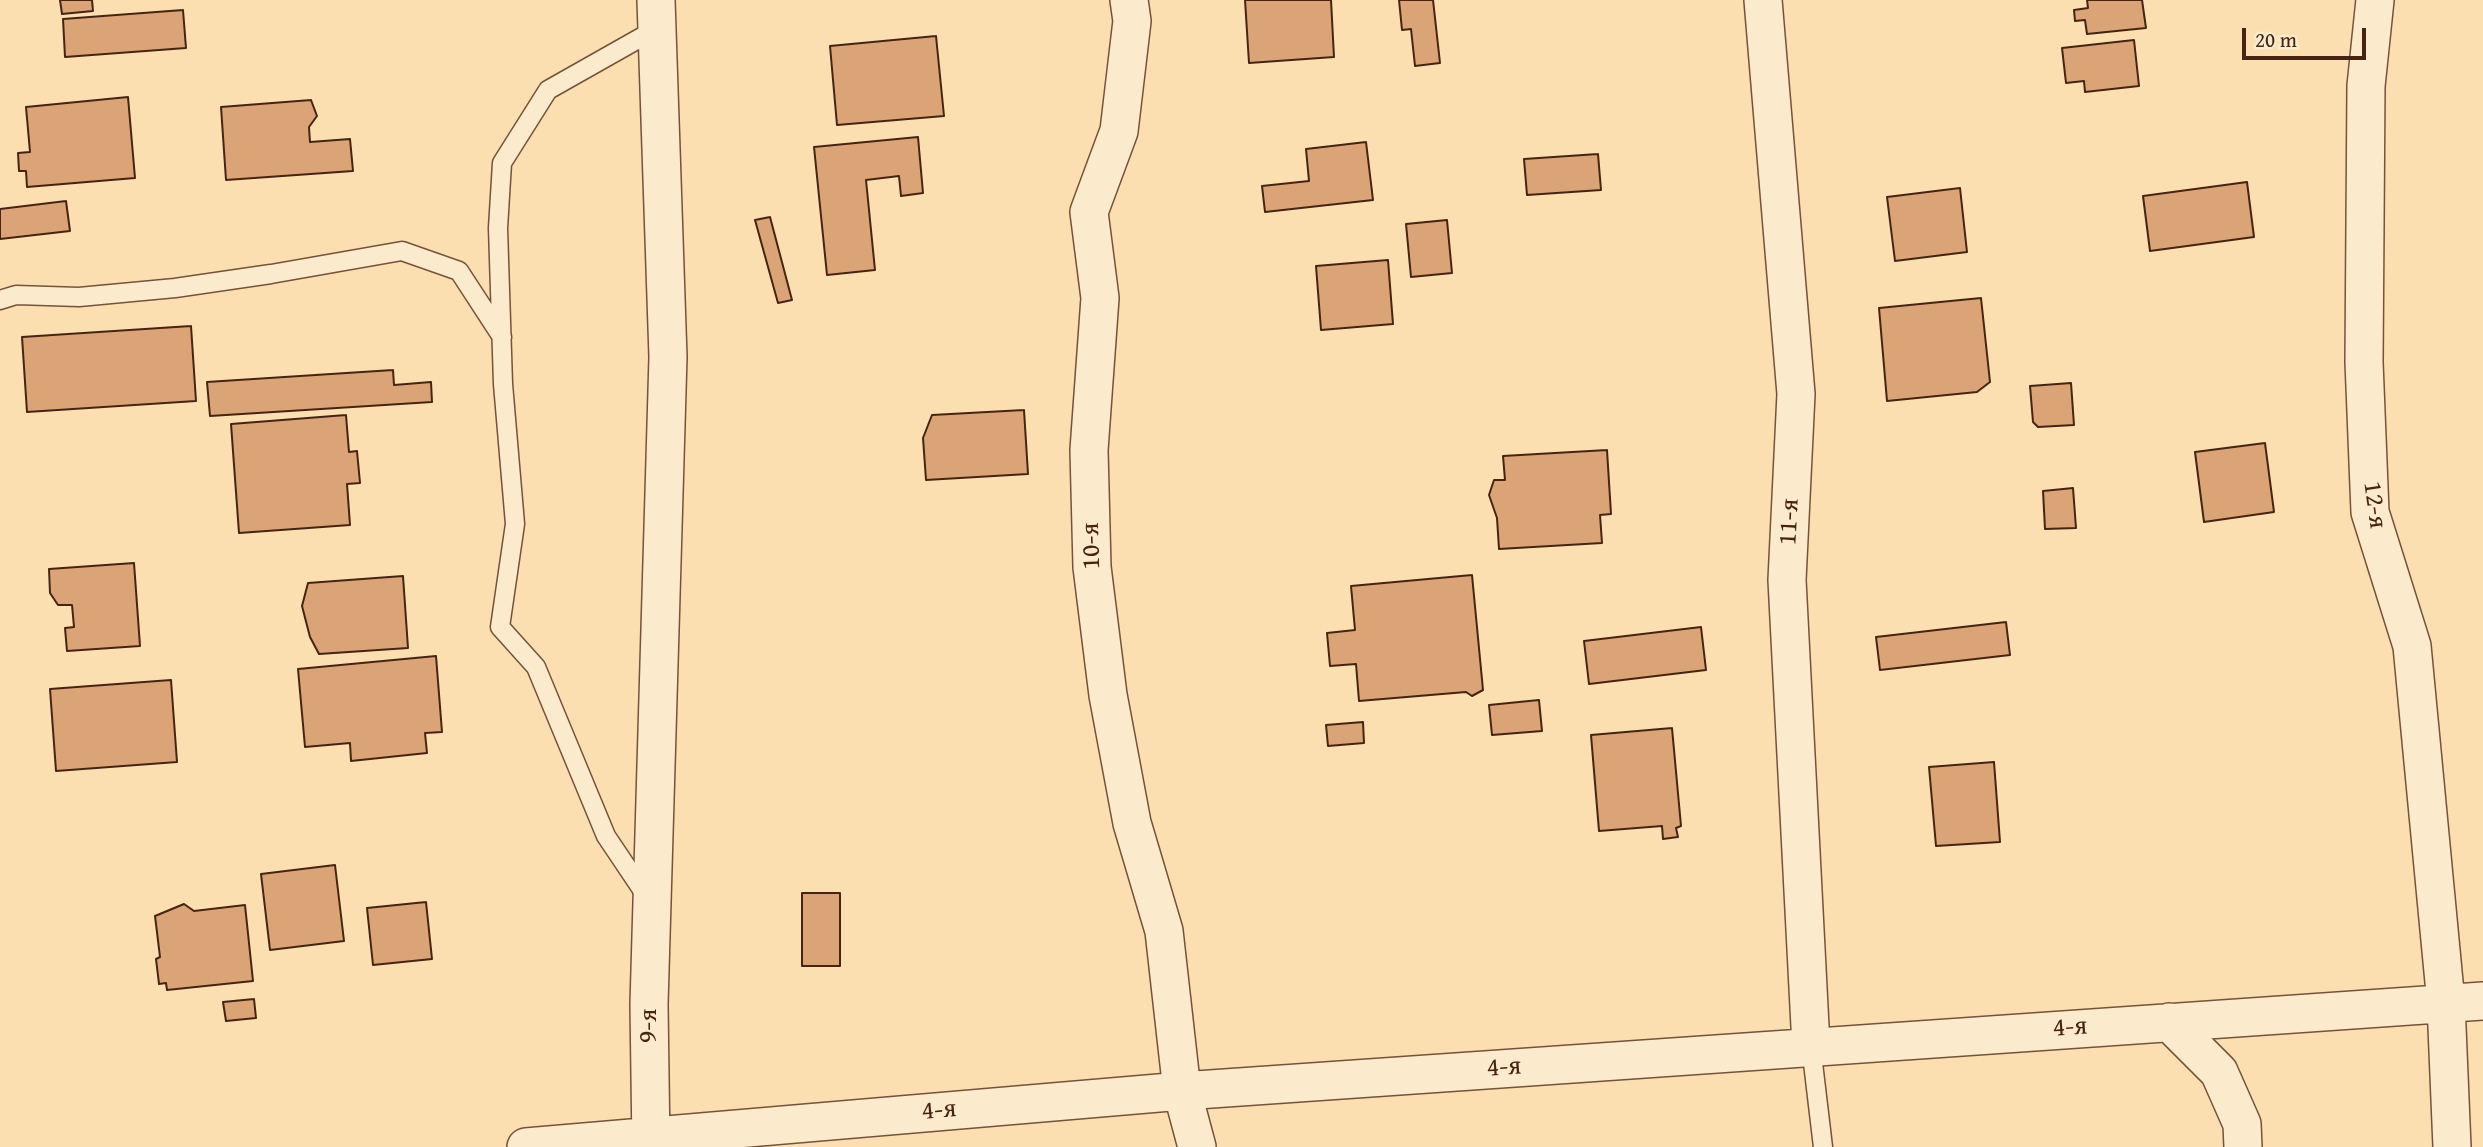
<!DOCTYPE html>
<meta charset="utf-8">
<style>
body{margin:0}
#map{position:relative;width:2483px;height:1147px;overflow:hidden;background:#fbdfb0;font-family:"Gentium Book Plus",serif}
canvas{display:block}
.scale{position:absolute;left:2242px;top:28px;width:124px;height:32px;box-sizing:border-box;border:4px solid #472412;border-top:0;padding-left:9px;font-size:21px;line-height:24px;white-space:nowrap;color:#472412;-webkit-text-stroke:5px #fceacc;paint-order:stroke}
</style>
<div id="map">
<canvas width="2483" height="1147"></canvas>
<div class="scale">20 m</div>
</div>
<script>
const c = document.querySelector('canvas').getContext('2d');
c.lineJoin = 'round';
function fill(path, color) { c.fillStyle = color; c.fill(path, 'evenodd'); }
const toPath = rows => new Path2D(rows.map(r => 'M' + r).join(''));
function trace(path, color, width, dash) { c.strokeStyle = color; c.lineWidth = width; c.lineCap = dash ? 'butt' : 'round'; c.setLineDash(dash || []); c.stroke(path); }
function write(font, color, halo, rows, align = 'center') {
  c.font = font + ' "Gentium Book Plus",serif'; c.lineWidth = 5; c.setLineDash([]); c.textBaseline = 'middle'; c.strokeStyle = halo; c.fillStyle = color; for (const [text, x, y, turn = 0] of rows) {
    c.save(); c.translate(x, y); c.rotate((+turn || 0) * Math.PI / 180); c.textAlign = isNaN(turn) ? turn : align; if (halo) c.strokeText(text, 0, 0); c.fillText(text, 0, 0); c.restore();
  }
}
const building = toPath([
 [60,0,92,0,93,11,62,14,60,0],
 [1245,0,1331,0,1334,57,1249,63,1245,0],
 [1399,0,1433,0,1440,63,1415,66,1411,29,1402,30,1399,0],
 [2087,0,2142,0,2146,28,2087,34,2085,20,2075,21,2074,10,2088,8,2087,0],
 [183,10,186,48,65,57,63,19,183,10],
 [936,36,944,116,837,125,830,46,936,36],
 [2134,40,2139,86,2085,92,2084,81,2066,83,2062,48,2134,40],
 [128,97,135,178,27,187,26,171,19,171,18,153,30,152,26,107,128,97],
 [311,100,317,116,309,127,310,142,350,139,353,171,226,180,221,107,311,100],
 [918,137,923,193,901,196,899,176,866,180,875,270,827,275,814,147,918,137],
 [1366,142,1373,200,1265,212,1262,186,1309,181,1306,149,1366,142],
 [1598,154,1601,190,1527,195,1524,159,1598,154],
 [2247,182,2254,237,2150,251,2143,196,2247,182],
 [1960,188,1967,252,1895,261,1887,197,1960,188],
 [66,201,70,231,0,239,0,209,66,201],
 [770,217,792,300,778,303,755,220,770,217],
 [1447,220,1452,273,1411,277,1406,224,1447,220],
 [1388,260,1393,324,1321,330,1316,266,1388,260],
 [1981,298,1990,382,1977,392,1887,401,1879,308,1981,298],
 [191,326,196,401,27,412,22,337,191,326],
 [393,370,394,385,431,382,432,402,210,416,207,382,393,370],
 [2071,383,2074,425,2038,427,2033,422,2030,386,2071,383],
 [1024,410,1028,474,926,480,923,438,932,415,1024,410],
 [346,415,349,452,357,451,360,483,347,484,350,525,239,533,231,424,346,415],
 [2265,443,2274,512,2204,522,2195,452,2265,443],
 [1607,450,1611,514,1600,515,1602,543,1499,549,1497,518,1489,495,1494,480,1505,480,1503,456,1607,450],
 [2073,488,2076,528,2045,529,2043,491,2073,488],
 [134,563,140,646,67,651,65,628,74,627,72,605,58,605,50,593,49,569,134,563],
 [1472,575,1483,690,1472,696,1466,692,1359,701,1356,664,1330,666,1327,633,1355,630,1351,586,1472,575],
 [403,576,408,648,319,654,310,637,302,606,308,583,403,576],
 [2006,622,2010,655,1880,670,1876,637,2006,622],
 [1701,627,1706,670,1589,684,1584,641,1701,627],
 [436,656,442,732,425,733,427,753,351,761,350,743,305,747,298,669,436,656],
 [171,680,177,762,56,771,50,689,171,680],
 [1539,700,1542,731,1492,735,1489,705,1539,700],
 [1363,722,1364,743,1328,746,1326,725,1363,722],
 [1672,728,1681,826,1676,828,1678,837,1663,839,1662,826,1599,831,1591,735,1672,728],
 [1994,762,2000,842,1936,846,1929,767,1994,762],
 [335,865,344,941,270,950,261,874,335,865],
 [802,893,840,893,840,966,802,966,802,893],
 [426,902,432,959,373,965,367,908,426,902],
 [184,904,194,911,245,905,253,981,167,990,166,983,159,984,156,959,160,957,155,916,184,904],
 [254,999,256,1018,226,1021,223,1002,254,999]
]);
fill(building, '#daa476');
trace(building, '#472412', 2);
const lane = toPath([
 [0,300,16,295,79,297,175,288,271,274,402,251,459,271,502,337],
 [647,897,606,836,536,667,500,627,515,524,503,384,498,228,502,163,548,90,656,29],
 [1811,1046,1823,1147]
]);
const street = toPath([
 [1129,0,1132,21,1119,131,1089,212,1100,298,1089,450,1092,567,1108,695,1132,823,1164,931,1182,1091,1197,1147],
 [1763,0,1796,394,1787,580,1811,1046],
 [2375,0,2366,86,2364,362,2370,512,2412,646,2446,1003,2452,1147],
 [2169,1022,2219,1072,2242,1124,2243,1147],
 [526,1147,1182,1091,2483,1001],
 [651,1147,649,1004,668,357,656,0]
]);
trace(lane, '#74533a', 21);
trace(street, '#74533a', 40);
trace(lane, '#fceacc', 18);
trace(street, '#fceacc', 37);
write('26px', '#472412', '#fceacc', [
 ["12-я",2374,505,82],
 ["11-я",1790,522,-87],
 ["10-я",1092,546,-92],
 ["9-я",649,1026,-90],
 ["4-я",2070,1028,-4],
 ["4-я",1504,1068,-4],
 ["4-я",939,1111,-5]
]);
</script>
